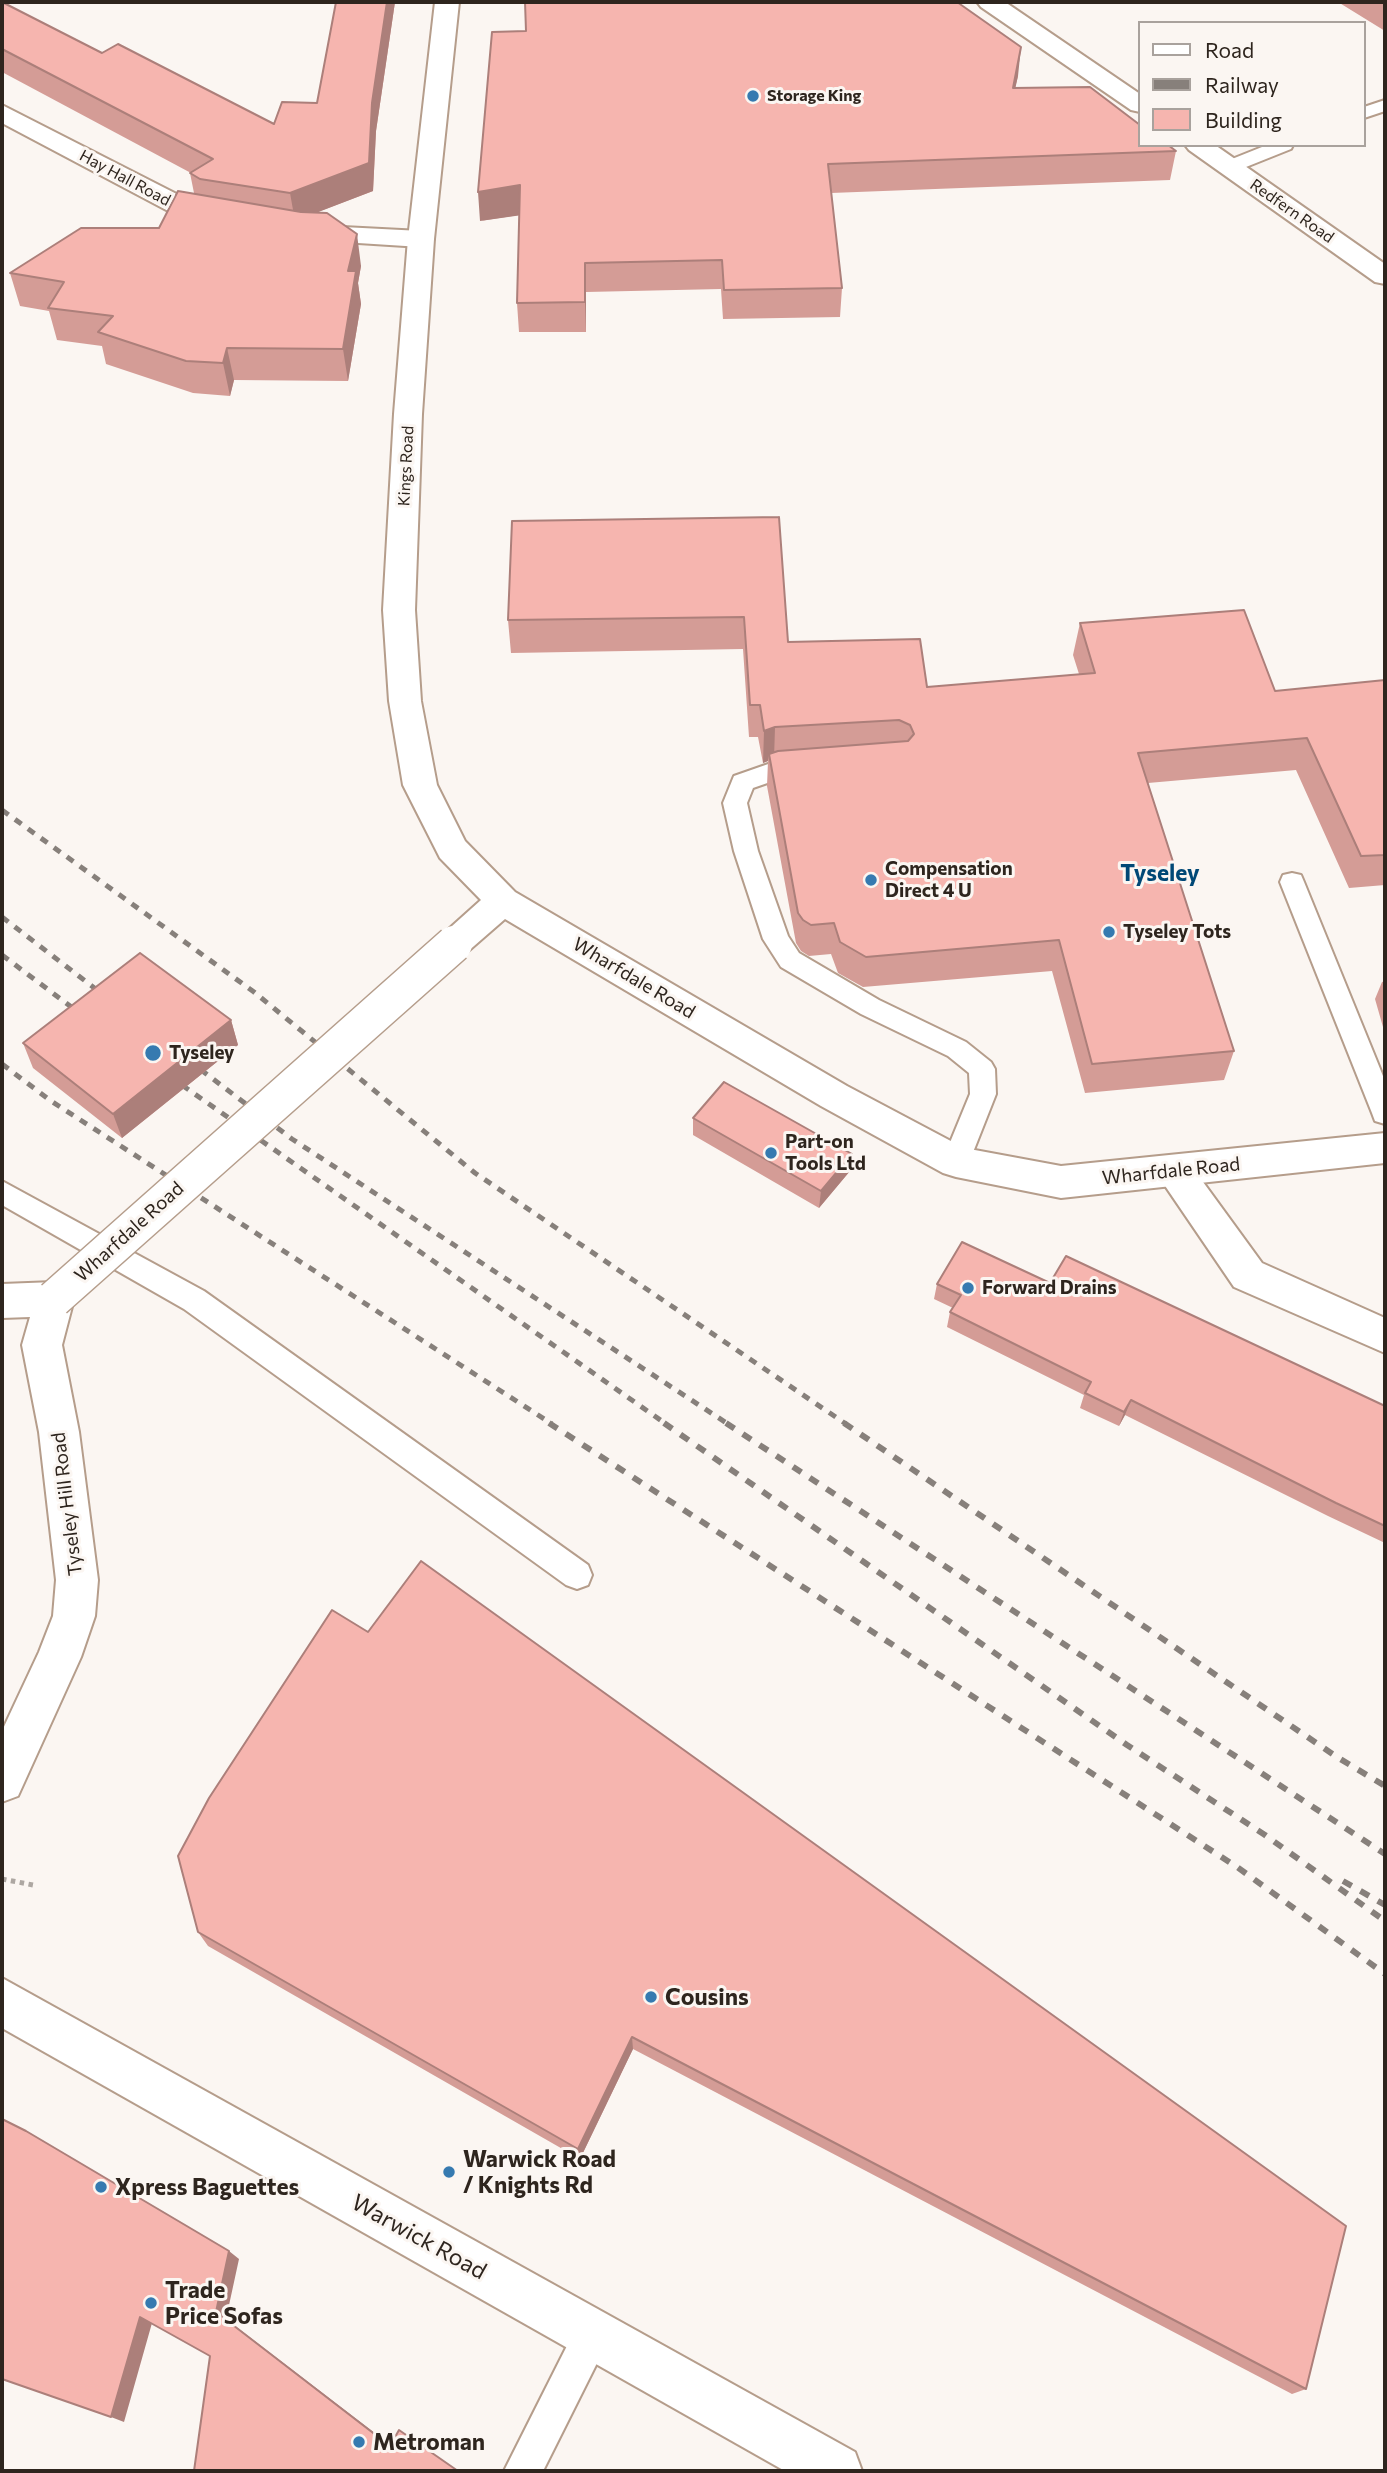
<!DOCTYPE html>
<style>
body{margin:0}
#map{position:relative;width:1387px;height:2473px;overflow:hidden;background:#fbf6f2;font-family:Commissioner,sans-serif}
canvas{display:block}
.frame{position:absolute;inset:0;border:4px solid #2e251e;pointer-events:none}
.legend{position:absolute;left:1138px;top:21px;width:228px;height:126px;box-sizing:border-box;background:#fbf6f2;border:2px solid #a9a29d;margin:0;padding:9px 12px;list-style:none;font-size:21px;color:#2e251e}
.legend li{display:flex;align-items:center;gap:14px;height:35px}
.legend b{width:35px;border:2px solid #a9a29d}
</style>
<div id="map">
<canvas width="1387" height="2473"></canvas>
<div class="frame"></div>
<ul class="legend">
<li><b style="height:9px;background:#fff"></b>Road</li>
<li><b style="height:9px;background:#87807b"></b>Railway</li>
<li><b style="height:19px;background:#f6b5af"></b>Building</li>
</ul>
</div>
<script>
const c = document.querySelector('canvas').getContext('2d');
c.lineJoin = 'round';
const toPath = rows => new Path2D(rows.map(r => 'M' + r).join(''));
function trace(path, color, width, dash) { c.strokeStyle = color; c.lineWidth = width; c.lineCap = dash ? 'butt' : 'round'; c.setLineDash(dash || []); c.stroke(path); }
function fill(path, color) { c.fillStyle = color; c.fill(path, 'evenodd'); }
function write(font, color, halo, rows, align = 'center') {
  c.font = font + ' Commissioner,sans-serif'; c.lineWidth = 6; c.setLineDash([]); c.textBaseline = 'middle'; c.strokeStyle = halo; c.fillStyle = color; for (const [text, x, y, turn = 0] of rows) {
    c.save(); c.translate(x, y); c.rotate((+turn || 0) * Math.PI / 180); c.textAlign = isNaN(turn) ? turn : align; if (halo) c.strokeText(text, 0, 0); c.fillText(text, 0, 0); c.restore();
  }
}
const lane = toPath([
 [1385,100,1385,111,1364,118,1364,107,1385,100],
 [1267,145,1293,145,1291,149,1236,171,1229,173,1220,167,1222,163,1267,145],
 [806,760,814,763,818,769,814,775,776,780,753,788,747,803,758,851,788,936,799,953,879,1000,966,1042,991,1062,995,1069,996,1094,966,1170,956,1173,946,1170,942,1162,970,1094,969,1073,948,1056,861,1014,781,967,763,939,734,851,723,803,734,776,774,762,806,760],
 [1292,873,1301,875,1304,882,1385,1081,1385,1124,1375,1121,1372,1113,1280,882,1283,875,1292,873],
 [2,1181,204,1291,588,1565,592,1575,588,1585,577,1589,566,1585,184,1309,2,1205,2,1181],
 [592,2316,605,2322,611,2335,543,2471,504,2471,579,2322,592,2316]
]);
const street = toPath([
 [977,2,1005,2,1140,94,1140,112,1131,110,981,7,977,2],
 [2,105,206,209,229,214,233,220,229,226,220,228,189,222,2,123,2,105],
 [1185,145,1215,145,1385,264,1385,284,1375,282,1189,150,1185,145],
 [304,225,421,231,430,233,434,239,430,245,421,247,295,239,291,233,295,227,304,225],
 [1174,1155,1187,1160,1262,1263,1385,1318,1385,1353,1234,1287,1155,1171,1161,1160,1174,1155]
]);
const secondary = toPath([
 [435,2,459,2,434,239,422,414,415,610,421,701,437,785,465,841,515,892,847,1086,964,1148,1061,1166,1385,1133,1385,1163,1061,1198,956,1177,943,1173,821,1106,505,919,466,953,454,957,442,953,436,944,442,935,481,900,440,858,403,785,389,701,383,610,394,414,408,239,435,2],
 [54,1282,68,1287,74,1299,62,1345,79,1432,98,1580,95,1616,81,1657,18,1796,2,1802,2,1731,39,1652,53,1616,56,1580,39,1432,22,1345,30,1317,2,1318,2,1284,54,1282]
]);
const highway = toPath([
 [2,1978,855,2452,862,2471,785,2471,2,2028,2,1978]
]);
trace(lane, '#b59d8b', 4);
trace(street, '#b59d8b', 4);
trace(secondary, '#b59d8b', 4);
trace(highway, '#b59d8b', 4);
trace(toPath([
 [2,1879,33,1885]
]), '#ada7a2', 5, [4.5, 4.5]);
fill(lane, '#fff');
fill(street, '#fff');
fill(secondary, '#fff');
fill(highway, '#fff');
trace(toPath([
 [2,810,254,992,475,1173,846,1424],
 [2,917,110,1000],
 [2,955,86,1018],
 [188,1060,292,1139,728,1424],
 [2,1064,51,1101,552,1424],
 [169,1076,666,1424]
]), '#87807b', 5, [8, 8]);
trace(toPath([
 [549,1423,1237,1867,1385,1974],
 [664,1423,1127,1745,1265,1835,1385,1921],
 [726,1423,1385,1854],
 [844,1423,1337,1757,1385,1786],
 [1343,1881,1385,1905]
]), '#87807b', 6, [10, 10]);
const secondaryBridge = toPath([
 [54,1299,454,944]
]);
trace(secondaryBridge, '#b59d8b', 39, []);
trace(secondaryBridge, '#fff', 36);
fill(toPath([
 [2,2,102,53,274,124,317,103,336,2,395,2,376,131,373,191,315,213,361,266,358,283,361,304,348,381,234,380,230,396,193,393,106,364,102,346,57,340,49,311,20,306,10,273,159,228,194,193,190,173,191,173,2,72],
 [1338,2,1385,2,1385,31],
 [1018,76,1015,88,1176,151,1170,180,831,193,842,288,840,317,723,319,721,289,586,292,586,332,519,332,517,303,519,215,480,221],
 [779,517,788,642,927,687,1079,674,1073,655,1080,623,1275,691,1385,680,1385,885,1349,888,1296,770,1148,783,1234,1051,1224,1080,1085,1093,1052,971,863,987,838,973,831,954,809,956,801,951,796,943,767,786,768,761,763,763,758,737,749,737,743,649,511,653,508,620],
 [1385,981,1385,1034,1375,999,1382,982],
 [231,1020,238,1045,122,1138,33,1068,23,1043],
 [693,1118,850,1171,819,1208,693,1135],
 [1050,1283,1385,1406,1385,1543,1328,1516,1125,1415,1119,1426,1080,1408,1084,1395,947,1327,950,1312,953,1308,934,1299,937,1284],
 [209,1798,1306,2389,1292,2394,633,2049,580,2159,208,1946,198,1932]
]), '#d49c96');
fill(toPath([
 [387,2,395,2,376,131,373,191,295,221,290,193,372,103],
 [1021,47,1018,76,1009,117,1013,88],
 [520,185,522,215,480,221,478,192],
 [357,234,361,266,358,283,361,304,348,381,343,349,348,271],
 [585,263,586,292,586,332,585,302],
 [227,348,234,380,230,396,223,363],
 [775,727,774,759,769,754,768,761,763,763,764,731],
 [231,1020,238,1045,122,1138,113,1114],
 [852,1154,850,1171,819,1208,821,1191],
 [1131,1400,1125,1415,1119,1426,1124,1412],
 [632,2037,633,2049,580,2159,578,2149],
 [229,2251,239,2259,226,2319,397,2450,390,2446,216,2312],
 [140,2317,152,2323,124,2422,111,2417]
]), '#ac7f7a');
const building = toPath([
 [2,2,102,53,118,44,274,124,282,102,317,103,336,2,387,2,372,103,369,163,290,193,200,179,190,173,213,159,2,49,2,2],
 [525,2,957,2,1021,47,1013,88,1090,87,1140,125,1140,145,1168,145,1176,151,828,164,842,288,724,290,722,260,585,263,585,302,517,303,520,185,478,192,492,32,526,31,525,2],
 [178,191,301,212,327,213,357,234,348,271,356,271,343,349,227,348,223,363,186,361,98,332,113,316,48,308,64,282,10,273,81,228,159,228,178,191],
 [779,517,788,642,920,639,927,687,1095,673,1080,623,1244,610,1275,691,1385,680,1385,855,1361,856,1307,738,1138,753,1234,1051,1092,1064,1059,940,866,957,840,942,834,923,811,925,803,920,798,913,769,754,778,751,908,741,914,734,910,725,899,720,775,727,764,731,760,705,750,705,744,617,508,620,512,521,779,517],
 [140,953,231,1020,113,1114,23,1043,140,953],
 [724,1082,852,1154,821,1191,693,1118,724,1082],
 [962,1242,1050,1283,1066,1256,1385,1406,1385,1526,1336,1503,1131,1400,1124,1412,1085,1393,1091,1382,950,1312,961,1295,937,1284,962,1242],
 [421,1561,1346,2226,1306,2389,632,2037,578,2149,198,1932,178,1856,209,1798,332,1610,368,1632,421,1561],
 [2,2119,26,2131,229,2251,216,2312,390,2446,399,2430,458,2471,194,2471,210,2356,140,2317,111,2417,2,2379,2,2119]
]);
fill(building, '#f6b5af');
trace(building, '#ac7f7a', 2);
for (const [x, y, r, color] of [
 [753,96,7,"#367ab0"],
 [871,880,7,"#367ab0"],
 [1109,932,7,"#367ab0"],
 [153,1053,9,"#367ab0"],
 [771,1153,7,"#367ab0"],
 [968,1288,7,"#367ab0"],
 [651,1997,7,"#367ab0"],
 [449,2172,7,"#367ab0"],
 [101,2187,7,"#367ab0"],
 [151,2303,7,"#367ab0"],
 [359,2442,7,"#367ab0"]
]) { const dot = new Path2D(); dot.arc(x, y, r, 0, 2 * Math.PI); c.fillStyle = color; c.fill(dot); trace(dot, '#fbf6f2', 2.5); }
write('bold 16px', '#2e251e', '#fbf6f2', [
 ["Storage King",767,96]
], 'left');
write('16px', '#2e251e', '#fbf6f2', [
 ["Hay Hall Road",125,178,28],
 ["Redfern Road",1292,211,35],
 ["Kings Road",406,466,-87]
]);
write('bold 19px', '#2e251e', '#fbf6f2', [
 ["Compensation",885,869],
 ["Direct 4 U",885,891],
 ["Tyseley Tots",1123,932],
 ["Tyseley",169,1053],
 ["Part-on",785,1142],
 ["Tools Ltd",785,1164],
 ["Forward Drains",982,1288]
], 'left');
write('19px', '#2e251e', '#fbf6f2', [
 ["Wharfdale Road",634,978,31],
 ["Wharfdale Road",1171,1171,-6],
 ["Wharfdale Road",129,1232,-42],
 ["Tyseley Hill Road",67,1504,-97]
]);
write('bold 23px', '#004876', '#fbf6f2', [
 ["Tyseley",1160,873]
]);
write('bold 23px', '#2e251e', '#fbf6f2', [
 ["Cousins",665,1997],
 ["Warwick Road",463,2159],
 ["/ Knights Rd",463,2185],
 ["Xpress Baguettes",115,2187],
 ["Trade",165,2290],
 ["Price Sofas",165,2316],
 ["Metroman",373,2442]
], 'left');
write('23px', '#2e251e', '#fbf6f2', [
 ["Warwick Road",419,2237,29]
]);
</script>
